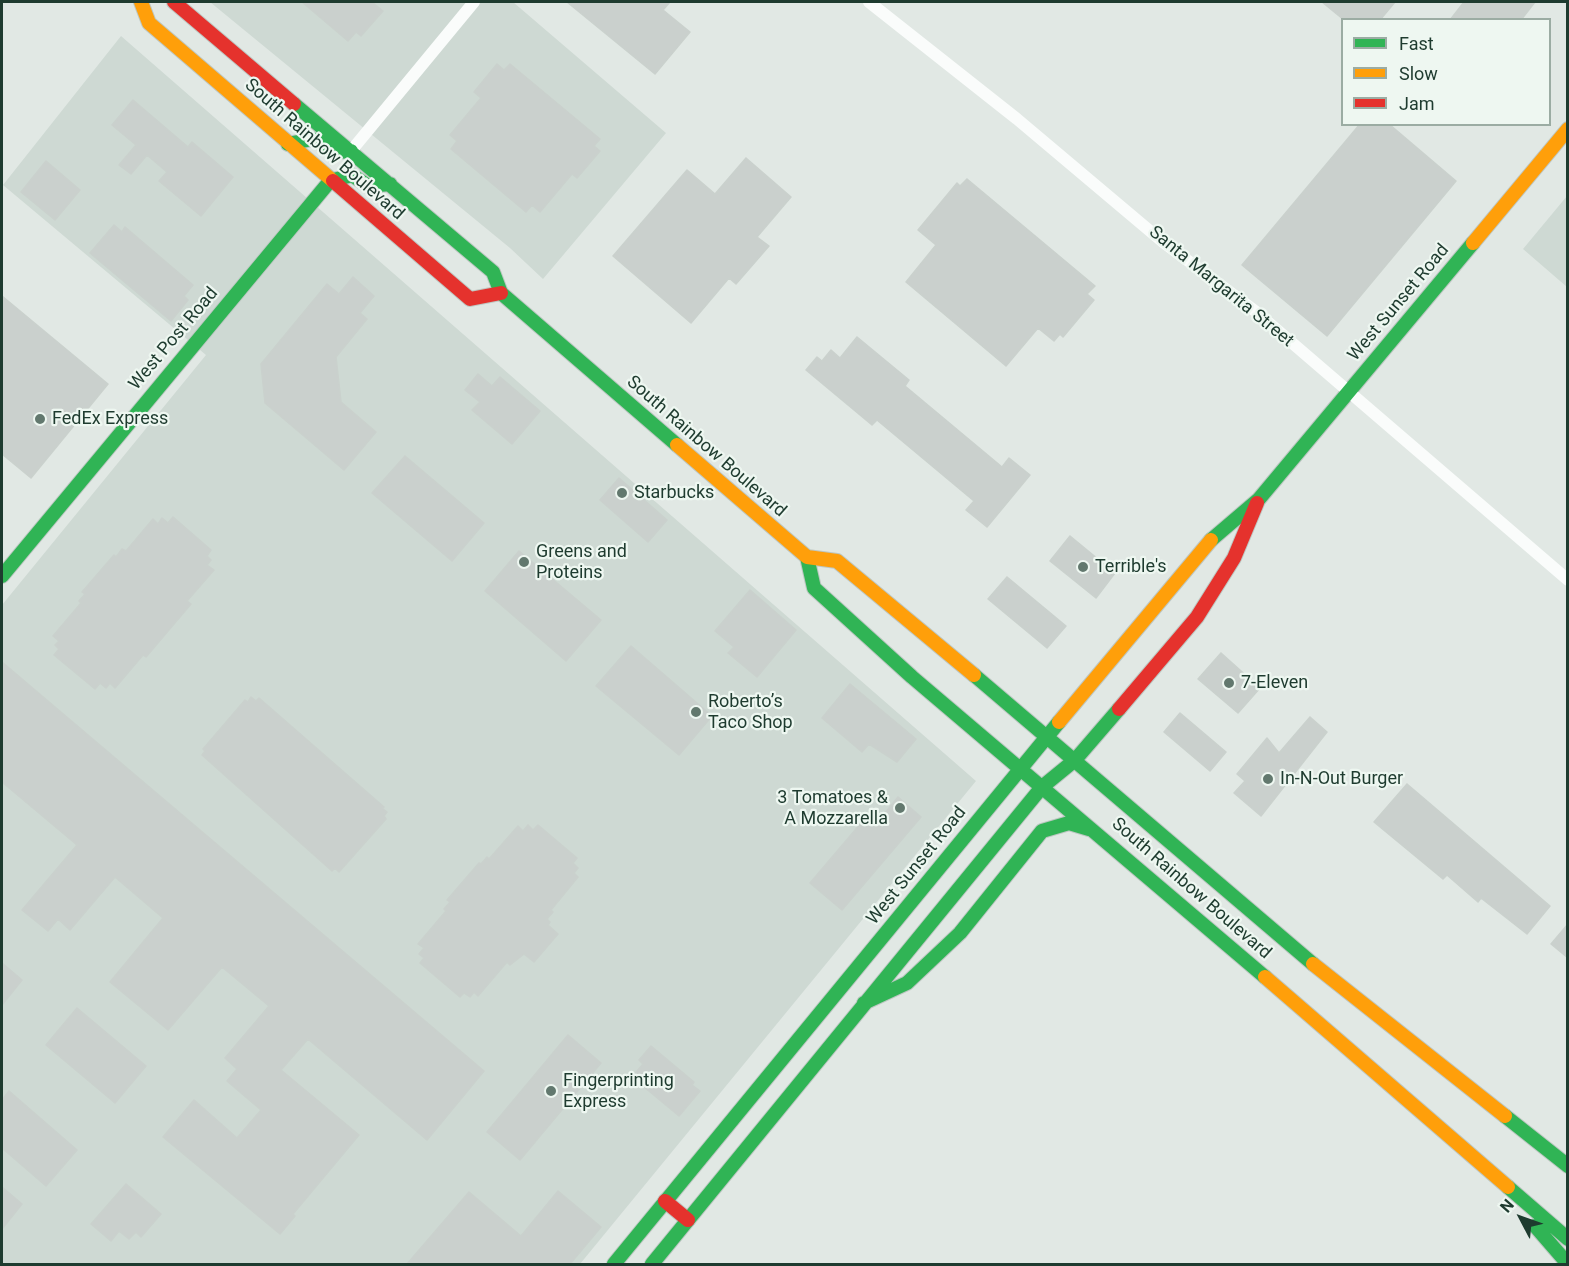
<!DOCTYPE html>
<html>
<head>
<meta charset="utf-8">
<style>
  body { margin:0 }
  #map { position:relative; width:1569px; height:1266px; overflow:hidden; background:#e1e8e4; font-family:Roboto,sans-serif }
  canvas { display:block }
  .frame { position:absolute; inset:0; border:3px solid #1e3b2f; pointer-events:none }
  .legend { position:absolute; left:1341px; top:18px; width:210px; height:108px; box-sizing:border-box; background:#eef7f1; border:2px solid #9baca3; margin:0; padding:8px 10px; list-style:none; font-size:18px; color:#1e3b2f }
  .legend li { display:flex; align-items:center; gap:12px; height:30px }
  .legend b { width:30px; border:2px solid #9baca3 }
  .north { position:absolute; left:1491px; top:1188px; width:60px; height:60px; -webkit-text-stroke:4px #eef7f1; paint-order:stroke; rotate:311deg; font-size:16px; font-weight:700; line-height:24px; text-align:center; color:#1e3b2f }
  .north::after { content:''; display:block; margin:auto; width:21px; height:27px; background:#1e3b2f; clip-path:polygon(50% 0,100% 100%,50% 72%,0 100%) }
</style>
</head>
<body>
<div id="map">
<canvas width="1569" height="1266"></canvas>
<div class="frame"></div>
<ul class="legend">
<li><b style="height:8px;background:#30b455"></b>Fast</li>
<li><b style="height:8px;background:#ff9f0a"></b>Slow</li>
<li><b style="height:8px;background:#e5322d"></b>Jam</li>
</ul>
<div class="north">N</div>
</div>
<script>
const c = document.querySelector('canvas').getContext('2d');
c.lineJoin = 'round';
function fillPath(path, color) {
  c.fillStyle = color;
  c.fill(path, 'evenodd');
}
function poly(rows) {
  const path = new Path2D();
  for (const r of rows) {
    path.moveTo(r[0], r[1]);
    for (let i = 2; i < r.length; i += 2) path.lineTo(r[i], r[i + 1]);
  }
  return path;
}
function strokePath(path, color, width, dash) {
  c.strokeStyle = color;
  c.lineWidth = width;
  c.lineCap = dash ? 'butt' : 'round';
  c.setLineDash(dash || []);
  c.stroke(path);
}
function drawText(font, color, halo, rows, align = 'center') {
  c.font = font + ' Roboto,sans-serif';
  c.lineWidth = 4.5;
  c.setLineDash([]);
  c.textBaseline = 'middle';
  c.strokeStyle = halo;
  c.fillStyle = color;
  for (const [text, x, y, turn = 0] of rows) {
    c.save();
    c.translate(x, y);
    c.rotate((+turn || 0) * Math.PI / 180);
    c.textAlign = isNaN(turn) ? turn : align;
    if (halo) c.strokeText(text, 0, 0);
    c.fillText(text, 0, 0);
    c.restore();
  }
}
fillPath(poly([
  [210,2,513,2,666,133,543,279,510,248],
  [121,36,976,781,580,1264,2,1264,2,605,206,355,3,185],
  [1567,196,1567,287,1523,249]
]), '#ced9d3');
const building = poly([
  [302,2,372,2,383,11,361,36,356,32,348,41,302,2],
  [567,2,670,2,663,10,690,32,655,74,567,2],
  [1322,2,1395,2,1380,20,1344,20,1322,2],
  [1464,2,1535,2,1521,20,1450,20,1464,2],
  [497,64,504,70,510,64,600,139,594,146,600,151,577,178,572,174,540,212,532,205,526,212,451,149,457,141,450,135,481,98,474,92,497,64],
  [133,100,188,147,192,142,233,177,201,216,159,181,167,172,147,155,131,174,119,165,136,145,112,125,133,100],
  [1360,124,1389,124,1456,181,1327,336,1242,265,1360,124],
  [746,158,791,197,757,237,769,246,736,284,729,278,691,323,613,256,687,170,715,194,746,158],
  [46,161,80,190,55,220,21,192,46,161],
  [967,179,1095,286,1087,294,1094,300,1063,337,1060,334,1054,341,1038,328,1006,366,906,282,936,245,918,230,957,183,960,186,967,179],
  [114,225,122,232,125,227,193,285,184,296,188,300,171,321,90,253,114,225],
  [353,277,374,296,360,313,367,319,336,357,341,402,376,432,344,470,265,403,261,364,327,284,339,294,353,277],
  [2,296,108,384,31,478,2,454,2,296],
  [857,337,909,380,905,386,1002,467,1009,458,1030,475,987,527,966,510,974,501,877,420,872,425,806,370,817,357,822,361,831,350,840,358,857,337],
  [478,374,492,386,500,377,540,411,512,444,472,410,480,402,465,390,478,374],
  [405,456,484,523,452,561,372,493,405,456],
  [619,478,667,520,648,542,600,500,619,478],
  [173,517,211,550,207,556,211,560,207,565,214,570,187,601,191,604,146,657,143,655,115,688,110,683,106,688,100,683,95,689,54,655,59,649,55,645,59,641,53,636,81,603,79,601,85,594,82,592,114,555,116,557,122,549,126,551,153,519,158,524,162,518,168,523,173,517],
  [1070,536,1115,573,1096,598,1050,561,1070,536],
  [519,551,601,620,566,661,485,591,519,551],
  [1007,577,1066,626,1047,648,988,599,1007,577],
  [750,590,796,630,757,677,728,653,734,647,715,631,750,590],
  [631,646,712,716,679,755,596,686,631,646],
  [1221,653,1260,688,1238,713,1198,679,1221,653],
  [2,662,484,1071,427,1140,308,1039,281,1070,359,1135,293,1214,295,1216,280,1234,163,1137,194,1100,237,1138,261,1110,227,1081,237,1069,225,1058,269,1006,222,967,168,1030,110,982,163,918,115,877,70,930,58,919,48,931,22,910,77,845,2,782,2,662],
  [850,684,916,739,897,762,869,744,862,752,822,718,850,684],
  [251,697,256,701,259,698,384,807,382,808,387,812,384,816,386,819,339,872,335,868,332,871,202,755,205,751,203,749,245,700,248,702,251,697],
  [1180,713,1226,752,1210,771,1164,732,1180,713],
  [1310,717,1327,732,1261,816,1234,793,1245,781,1237,774,1267,738,1279,753,1310,717],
  [1407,784,1550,906,1527,934,1481,898,1478,902,1447,875,1443,879,1374,822,1407,784],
  [898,797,921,817,842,910,810,883,867,816,876,824,898,797],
  [528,825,533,830,538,825,577,858,573,863,578,868,574,873,578,877,551,910,553,912,547,919,550,922,548,925,558,934,534,962,524,954,510,965,507,962,478,996,474,992,470,997,464,993,460,997,420,963,424,958,419,954,424,948,418,944,446,911,444,909,450,902,447,900,479,863,481,864,487,857,489,859,518,826,523,831,528,825],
  [1568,924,1568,958,1551,944,1568,924],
  [2,963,22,980,2,1005,2,963],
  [77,1008,146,1066,115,1103,46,1045,77,1008],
  [568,1035,601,1063,520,1160,487,1132,568,1035],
  [651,1046,694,1082,692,1085,700,1091,679,1116,632,1077,643,1064,639,1060,651,1046],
  [9,1091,77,1150,46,1186,2,1148,2,1100,9,1091],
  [126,1184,161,1214,141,1237,136,1232,129,1239,119,1231,111,1241,91,1224,126,1184],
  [2,1187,22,1204,2,1229,2,1187],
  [558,1191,601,1227,570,1264,407,1264,469,1192,521,1236,558,1191]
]);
fillPath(building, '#cad0cd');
strokePath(building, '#cad1cd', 1.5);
const fast = poly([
  [294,104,493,272,501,293,677,445],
  [288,144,312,139,337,152,351,151],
  [330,181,352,175,368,186,390,184],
  [1211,540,1259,499,1473,243],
  [807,557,814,588,912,677,1265,977],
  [2,576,330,181],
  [974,675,1313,964],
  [864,1003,907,983,960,933,1042,831,1069,823,1089,829],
  [1505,1116,1568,1166],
  [1508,1187,1568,1239],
  [1535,1226,1568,1264],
  [614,1264,1059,722],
  [652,1264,1042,787,1075,760,1119,709]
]);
const slow = poly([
  [141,2,149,23,333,181],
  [1473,243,1568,129],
  [677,445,807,557,837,561,974,675],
  [1059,722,1211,540],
  [1313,964,1505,1116],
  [1265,977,1508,1187]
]);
const jam = poly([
  [174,2,294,104],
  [333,181,470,299,501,293],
  [1119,709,1197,617,1234,558,1257,503],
  [665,1201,688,1220]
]);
strokePath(fast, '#bdc7c2', 16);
strokePath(slow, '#bdc7c2', 16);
strokePath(jam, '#bdc7c2', 16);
strokePath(poly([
  [869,2,1017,119,1163,242,1255,311,1568,580],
  [351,151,474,2]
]), '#fafcfb', 12);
strokePath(fast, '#30b455', 14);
strokePath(slow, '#ff9f0a', 14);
strokePath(jam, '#e5322d', 14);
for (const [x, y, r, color] of [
  [40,419,6,"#62786e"],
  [622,493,6,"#62786e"],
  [524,562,6,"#62786e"],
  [1083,567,6,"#62786e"],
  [1229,683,6,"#62786e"],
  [696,712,6,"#62786e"],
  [1268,779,6,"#62786e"],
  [900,808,6,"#62786e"],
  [551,1091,6,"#62786e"]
]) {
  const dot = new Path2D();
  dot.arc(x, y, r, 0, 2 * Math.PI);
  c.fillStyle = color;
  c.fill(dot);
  strokePath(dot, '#eef7f1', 2);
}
drawText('18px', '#1e3b2f', '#eef7f1', [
  ["South Rainbow Boulevard",324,150,41],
  ["Santa Margarita Street",1221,287,39],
  ["West Sunset Road",1399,303,-50],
  ["West Post Road",174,339,-50],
  ["South Rainbow Boulevard",706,447,41],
  ["West Sunset Road",917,866,-51],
  ["South Rainbow Boulevard",1191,889,41]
]);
drawText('18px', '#1e3b2f', '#eef7f1', [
  ["FedEx Express",52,419],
  ["Starbucks",634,493],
  ["Greens and",536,552],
  ["Proteins",536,573],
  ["Terrible's",1095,567],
  ["7-Eleven",1241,683],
  ["Roberto’s",708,702],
  ["Taco Shop",708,723],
  ["In-N-Out Burger",1280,779],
  ["3 Tomatoes &",888,798,"right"],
  ["A Mozzarella",888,819,"right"],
  ["Fingerprinting",563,1081],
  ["Express",563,1102]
], 'left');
</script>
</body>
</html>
